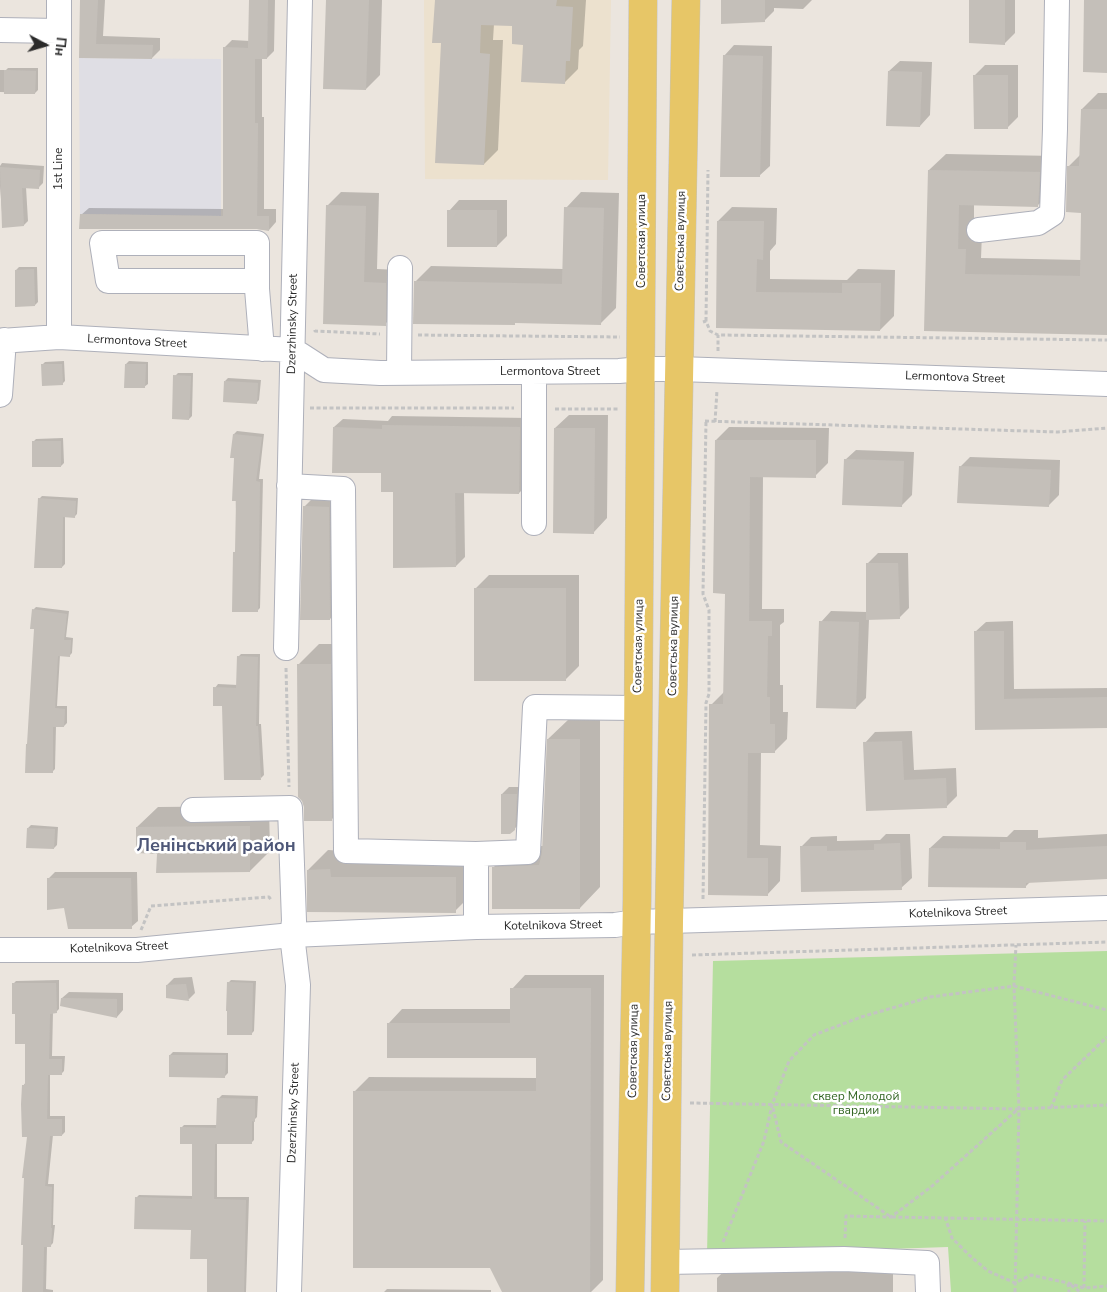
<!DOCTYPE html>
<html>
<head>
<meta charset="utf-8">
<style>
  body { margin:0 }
  #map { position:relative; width:1107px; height:1292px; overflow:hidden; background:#ebe5de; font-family:"Nunito Sans",sans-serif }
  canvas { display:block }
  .north { position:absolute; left:20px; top:20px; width:50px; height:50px; -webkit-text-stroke:4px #fff; paint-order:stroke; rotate:96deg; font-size:14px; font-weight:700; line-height:20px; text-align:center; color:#2a2a2a }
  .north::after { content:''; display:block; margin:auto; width:18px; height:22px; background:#2a2a2a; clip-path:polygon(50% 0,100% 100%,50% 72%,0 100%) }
</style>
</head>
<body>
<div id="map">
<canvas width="1107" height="1292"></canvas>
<div class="north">Пн</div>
</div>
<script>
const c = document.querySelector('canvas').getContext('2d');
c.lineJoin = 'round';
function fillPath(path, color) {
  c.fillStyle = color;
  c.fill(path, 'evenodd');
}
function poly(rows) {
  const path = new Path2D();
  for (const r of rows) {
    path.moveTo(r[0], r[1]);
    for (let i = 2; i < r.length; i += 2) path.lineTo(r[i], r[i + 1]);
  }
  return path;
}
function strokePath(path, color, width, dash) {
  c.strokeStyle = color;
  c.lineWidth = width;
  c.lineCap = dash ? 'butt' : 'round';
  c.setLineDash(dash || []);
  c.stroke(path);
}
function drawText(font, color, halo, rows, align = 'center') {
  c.font = font + ' "Nunito Sans",sans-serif';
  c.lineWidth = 5;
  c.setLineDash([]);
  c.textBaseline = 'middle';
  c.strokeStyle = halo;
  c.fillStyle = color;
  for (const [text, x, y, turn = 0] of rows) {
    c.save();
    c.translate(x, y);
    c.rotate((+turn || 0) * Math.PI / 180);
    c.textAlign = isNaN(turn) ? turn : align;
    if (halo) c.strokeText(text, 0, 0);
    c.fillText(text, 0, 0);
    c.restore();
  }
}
fillPath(poly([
  [79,58,221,59,221,216,80,214]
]), '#dfdee4');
fillPath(poly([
  [424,0,611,0,608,180,425,179]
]), '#ece1ce');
fillPath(poly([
  [1107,951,1107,1292,951,1292,948,1247,707,1255,713,961]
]), '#b5de9e');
fillPath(poly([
  [82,0,105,0,103,36,160,38,160,50,152,58,80,57],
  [250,0,275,0,274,51,267,58,262,58,262,117,264,117,264,209,276,209,276,222,269,230,81,215,89,208,224,209,224,48,232,40,250,41],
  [327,0,382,0,380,75,366,89],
  [436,0,586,0,583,46,579,50,578,69,564,83,524,43,514,25,494,24,493,40,503,40,498,150,484,164,443,42],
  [722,0,812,0,803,9,774,8,774,11,764,21],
  [971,0,1015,0,1015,33,1005,43],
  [734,45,772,46,770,166,759,176,724,56],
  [900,61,932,62,930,115,920,126,889,71],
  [985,65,1018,65,1018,117,1008,127,975,75],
  [8,68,38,68,38,90,35,93,0,92,0,70,6,70],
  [1098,93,1107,93,1107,334,925,330,929,170,946,154,1056,156,1054,189,1037,206,974,204,974,233,982,233,981,258,1082,260,1083,212,1069,166,1081,154,1082,109],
  [2,163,44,166,43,183,38,188,26,187,28,221,24,225,3,226,0,186,0,166],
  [341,192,379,193,377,269,399,270,399,310,385,324,324,323,327,206],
  [581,192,619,193,616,308,600,324,516,322,514,324,415,282,431,266,564,269,566,208],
  [459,200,507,200,507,236,497,246,449,211],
  [732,207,777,208,776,244,770,251,770,279,847,280,858,269,895,270,894,316,880,330,717,327,718,221],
  [19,267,37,267,38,302,35,305,16,270],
  [64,361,65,381,62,384,42,365,45,362],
  [129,361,148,362,148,384,144,387,126,364],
  [178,373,193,373,192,416,189,419,175,376],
  [228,378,261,380,259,400,256,403,225,381],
  [569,415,608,415,607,518,594,532,555,428],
  [392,416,529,418,528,484,519,493,464,492,465,557,456,566,394,491,382,471,334,427,343,419,388,421],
  [729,427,829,428,828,463,815,476,763,476,762,609,784,609,784,622,780,625,780,685,783,685,783,712,788,712,787,739,774,752,761,752,760,845,781,846,780,881,767,895,709,894,711,705,724,692,726,592,716,440],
  [237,431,264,434,259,479,263,479,260,608,257,611,234,553,237,550,234,434],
  [63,438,64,463,61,466,33,442,36,439],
  [856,450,914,452,912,495,902,505,845,460],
  [970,457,1060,460,1059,495,1049,505,960,467],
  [324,487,349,487,350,598,330,619,304,507],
  [42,496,78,498,77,514,74,517,65,516,65,564,62,567,39,499],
  [878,553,908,553,909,608,899,618,869,619,866,698,856,708,821,622,831,611,867,612,868,563],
  [489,575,579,575,579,666,565,680,475,589],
  [36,607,69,611,66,637,73,638,72,653,69,656,60,655,57,706,67,706,67,723,64,726,56,726,55,769,52,772,29,743,35,628,33,610],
  [1013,621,1014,689,1107,688,1107,726,977,728,975,632,986,622],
  [319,644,350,644,352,800,331,820,298,665],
  [241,654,260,654,259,724,261,724,264,775,261,778,215,688,218,684,238,685,238,657],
  [569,719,600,719,600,887,580,908,493,868,513,847,543,846,548,739],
  [912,731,914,770,956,768,957,796,947,806,868,810,865,743,875,732],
  [509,787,523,787,522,822,514,829,502,794],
  [269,806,270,851,250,871,158,853,137,827,158,807],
  [31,825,58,827,57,845,54,848,28,828],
  [1014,830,1038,830,1038,838,1107,834,1107,877,1031,881,1025,887,930,848,943,836,1007,837],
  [886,834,910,834,912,878,901,888,801,847,811,837,837,836,837,841,880,840],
  [328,850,476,858,475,891,455,911,309,911,308,870],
  [55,872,137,872,138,921,131,927,48,879],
  [525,975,604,975,603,1280,591,1292,504,1292,490,1267,355,1091,369,1077,537,1078,537,1057,389,1023,402,1009,511,1009,512,989],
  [192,977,195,993,189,999,167,997,167,985,174,978],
  [59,980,59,1009,56,1012,53,1012,52,1056,65,1056,64,1071,61,1074,50,1074,50,1116,65,1116,65,1132,62,1135,53,1135,48,1184,54,1184,53,1225,55,1225,53,1243,50,1246,47,1246,46,1289,53,1290,53,1292,23,1292,28,1135,23,1086,26,1082,27,1043,16,1013,13,984,16,981],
  [231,980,256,981,254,1031,251,1034,228,983],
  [69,992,123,993,123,1010,117,1017,62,998],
  [173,1052,228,1053,228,1073,225,1076,170,1055],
  [222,1095,258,1096,257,1117,254,1120,254,1140,251,1143,217,1143,217,1197,249,1197,246,1292,208,1292,209,1258,192,1229,136,1198,139,1195,193,1196,193,1143,181,1128,184,1125,218,1125,219,1098],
  [744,1252,893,1271,893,1292,717,1292,717,1278],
  [387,1289,491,1290,491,1292,384,1292]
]), '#0003');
fillPath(poly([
  [80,0,98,0,96,44,153,45,152,59,79,58],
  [249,0,268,0,267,59,255,59,255,123,258,123,257,216,269,216,269,231,257,229,79,229,80,214,223,216,223,47,248,48],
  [326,0,369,0,366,90,323,89],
  [435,0,557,0,556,6,573,7,570,61,566,61,565,84,521,82,523,45,512,44,512,26,481,25,480,53,490,54,484,165,435,163,441,43,432,43],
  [721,0,765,0,765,22,721,24],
  [969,0,1005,0,1005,45,969,43],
  [1084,0,1107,0,1107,73,1083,72],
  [723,55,763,56,760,177,720,177],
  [4,70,36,71,35,94,4,94],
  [888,71,922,72,920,127,886,126],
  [973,75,1008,75,1008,129,974,129],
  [1081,109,1107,109,1107,335,924,331,928,170,1040,172,1038,207,959,205,958,249,966,249,965,274,1080,276,1081,213,1066,212,1067,166,1079,166],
  [0,167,40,170,39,189,22,188,24,226,2,228],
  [326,205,366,206,364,282,386,283,386,326,323,324],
  [564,207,604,208,601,325,515,323,515,325,413,324,414,281,562,284],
  [447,210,497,210,497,247,447,247],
  [717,221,764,221,763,260,757,259,756,292,842,293,842,283,881,283,880,331,716,328],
  [34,269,35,306,15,307,15,270],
  [41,364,62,364,63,385,42,386],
  [125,364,146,364,145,388,124,388],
  [173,375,191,376,189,420,172,419],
  [224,381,258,383,257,404,223,402],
  [382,425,520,427,519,494,455,493,456,567,393,568,393,492,381,492,381,473,332,473,333,427,382,429],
  [554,428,595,428,594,534,553,533],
  [233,434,262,437,256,481,260,482,258,612,232,612,233,552,235,552,236,501,232,501,234,458,230,458],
  [715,440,816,440,816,478,750,477,749,621,772,621,772,636,768,636,767,697,770,697,770,724,775,724,775,753,748,753,747,858,768,858,768,896,708,895,709,704,723,704,725,594,713,593],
  [32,441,61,441,61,467,32,467],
  [844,459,904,461,902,507,842,505],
  [959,466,1051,470,1049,507,957,503],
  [38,498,76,501,75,518,63,517,62,568,34,568],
  [303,506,329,507,330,620,300,620],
  [866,563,898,563,900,619,866,620],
  [474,588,566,588,566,681,474,681],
  [32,609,67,614,64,640,71,640,70,657,58,656,55,708,65,709,64,727,53,727,53,773,25,773,26,744,27,744,34,629,30,629],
  [819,621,859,622,856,709,816,708],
  [974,631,1004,631,1004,699,1107,697,1107,728,975,730],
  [237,656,258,657,256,726,258,726,261,780,224,780,222,706,213,706,213,687,236,688],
  [297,664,331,664,332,821,304,821,304,807,302,801,298,797],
  [547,739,580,739,580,909,492,909,492,867,539,865,542,853],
  [902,741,904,780,946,778,947,808,866,811,863,742],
  [501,794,517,794,515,830,510,834,501,834],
  [250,826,250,872,156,873,157,854,136,853,136,827],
  [27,828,55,829,54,849,26,848],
  [1000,842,1026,842,1026,850,1107,846,1107,879,1026,883,1026,888,928,887,929,848,1000,849],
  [900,843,902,890,801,892,800,846,827,846,827,851,874,850,874,844],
  [330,869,331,877,456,877,456,913,307,912,307,870],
  [47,878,131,878,132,929,68,929,64,908,47,910],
  [227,982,253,983,252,1035,227,1035,227,1011,226,1011],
  [12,983,56,983,57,1013,50,1014,49,1059,62,1059,62,1075,48,1075,47,1119,62,1119,62,1136,50,1136,45,1186,52,1187,51,1228,52,1228,51,1247,44,1247,43,1292,22,1292,23,1245,21,1245,24,1178,22,1178,27,1137,22,1137,21,1104,22,1085,25,1085,25,1044,15,1044,15,1014,12,1014],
  [186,984,189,1001,166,998,166,985],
  [510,988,591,988,590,1292,502,1292,490,1268,353,1268,353,1091,536,1091,536,1058,387,1058,387,1023,510,1023],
  [61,998,117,999,117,1018,60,1006],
  [169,1055,226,1055,225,1078,169,1077],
  [217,1098,255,1099,255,1122,252,1121,252,1144,215,1144,214,1199,246,1200,244,1292,207,1292,207,1259,190,1259,191,1230,134,1229,135,1197,192,1199,192,1144,180,1144,180,1127,216,1128]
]), '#c4bfb9');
const minor = poly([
  [59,0,59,337],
  [0,30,58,31],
  [979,230,1038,223,1052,214,1055,129,1057,0],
  [257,281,108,281,102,243,257,243,257,289,262,349],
  [0,341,59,337,293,350,324,370,380,373,619,371,641,369,679,369,1107,384],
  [534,372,534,523],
  [399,373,400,268],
  [0,395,4,340],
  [289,486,343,489,346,851,476,854,528,852,535,707,638,708],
  [286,648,300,0],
  [193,810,290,808,294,921,292,935,298,985,289,1292],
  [476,854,476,927],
  [0,950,137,950,292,935,476,927,615,925,636,922,1107,908],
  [665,1262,844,1259,927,1263,928,1292]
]);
const major = poly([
  [630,1292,637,900,643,0],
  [665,1292,669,921,686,0]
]);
strokePath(minor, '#aeb0ba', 26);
strokePath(major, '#c3c3c3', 29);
strokePath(poly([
  [706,321,708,170],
  [703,322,706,321,710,331,718,335,1107,340],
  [315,330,315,331,380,334],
  [418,335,620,337],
  [718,351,718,335],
  [310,408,514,408],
  [555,409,619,409],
  [705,421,1058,432,1107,428],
  [715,422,717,390],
  [286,668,289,787],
  [703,899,706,703,709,694,709,610,703,594,706,421],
  [141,930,151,906,269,897,272,901],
  [692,955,1107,942],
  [690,1103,1019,1109,1107,1105],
  [773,1108,781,1142,891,1217,1107,1221],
  [1051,1108,1062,1080,1107,1037],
  [945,1217,952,1238,969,1255,988,1271,1015,1283,1031,1275,1068,1283,1084,1288,1107,1286],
  [845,1238,846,1216,891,1217,931,1187,1018,1109],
  [723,1242,764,1141,772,1105,789,1061,814,1035,861,1017,930,997,1014,986,1107,1010],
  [1068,1283,1069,1292],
  [1071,1285,1080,1292],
  [1084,1288,1085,1221],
  [1015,1292,1019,1109,1014,986,1016,945]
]), '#c3c3c3', 3, [4, 2.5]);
strokePath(minor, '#fff', 24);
strokePath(major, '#e7c667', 28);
drawText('12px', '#2a2a2a', '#fff', [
  ["1st Line",59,169,-90],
  ["Советская улица",642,241,-90],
  ["Совєтська вулиця",681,241,-89],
  ["Dzerzhinsky Street",293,324,-89],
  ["Lermontova Street",137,342,3],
  ["Lermontova Street",550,372],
  ["Lermontova Street",955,378,2],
  ["Советская улица",639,646,-89],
  ["Совєтська вулиця",674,646,-89],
  ["Kotelnikova Street",958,913,-2],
  ["Kotelnikova Street",553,926,-1],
  ["Kotelnikova Street",119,948,-2],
  ["Советская улица",634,1051,-89],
  ["Совєтська вулиця",668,1051,-89],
  ["Dzerzhinsky Street",294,1113,-88]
]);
drawText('12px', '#2f631f', '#fff', [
  ["сквер Молодой",856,1097],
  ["гвардии",856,1111]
]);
drawText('bold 18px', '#4e5778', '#fff', [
  ["Ленінський район",216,847]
]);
</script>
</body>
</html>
